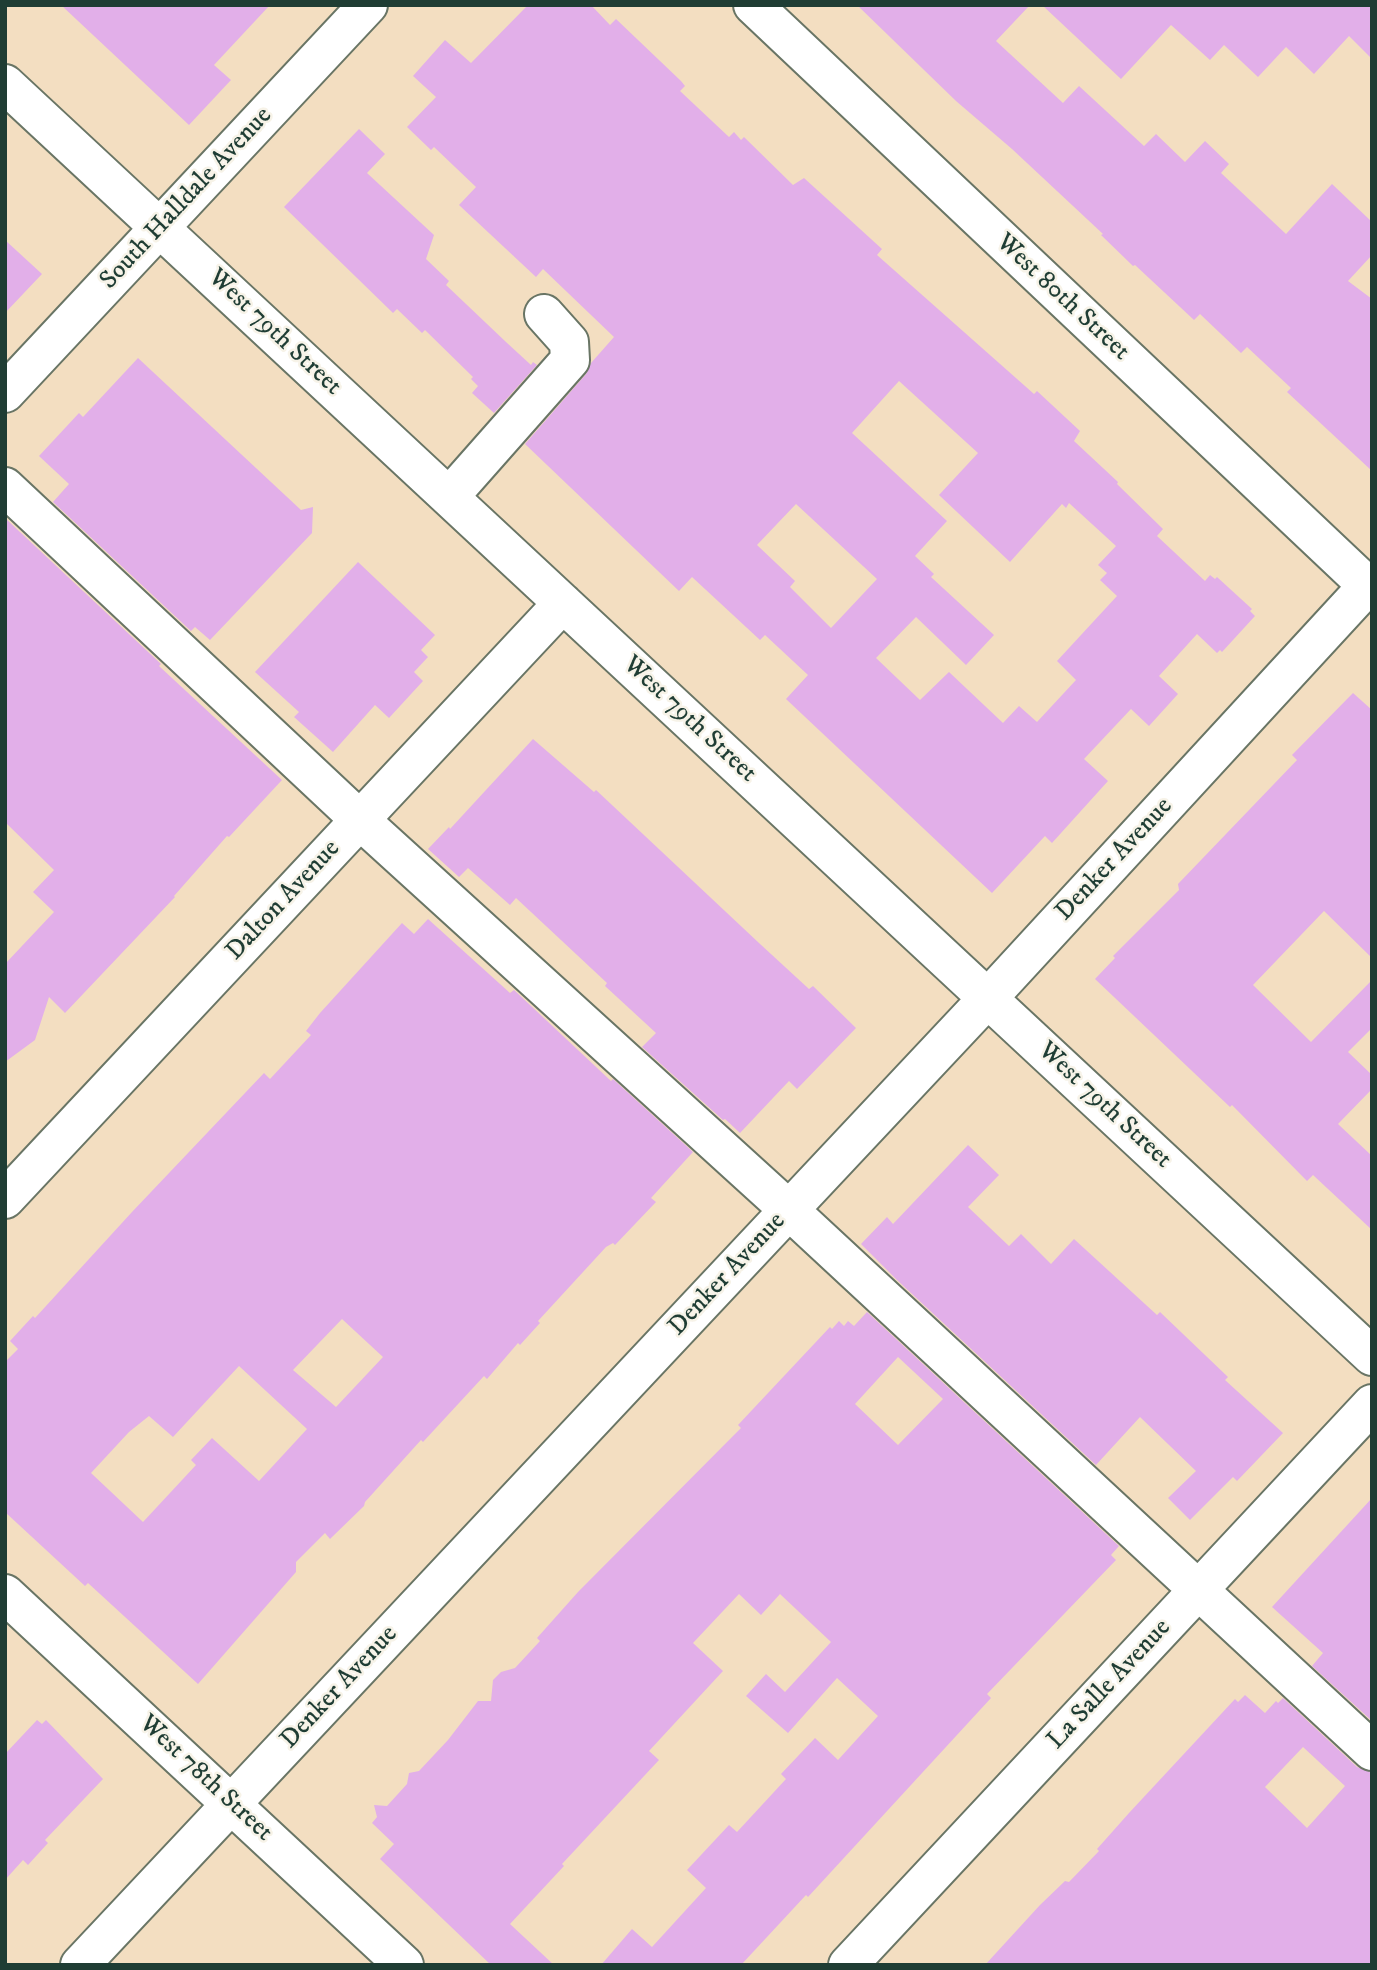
<!DOCTYPE html>
<html>
<head>
<meta charset="utf-8">
<style>
  body { margin:0 }
  #map { position:relative; width:1377px; height:1970px; overflow:hidden; background:#f3dec1; font-family:"IM FELL DW Pica",serif }
  canvas { display:block }
  .frame { position:absolute; inset:0; border:7px solid #1f3d34; pointer-events:none }
</style>
</head>
<body>
<div id="map">
<canvas width="1377" height="1970"></canvas>
<div class="frame"></div>
</div>
<script>
const c = document.querySelector('canvas').getContext('2d');
c.lineJoin = 'round';
function fillPath(path, color) {
  c.fillStyle = color;
  c.fill(path, 'evenodd');
}
function poly(rows) {
  const path = new Path2D();
  for (const r of rows) {
    path.moveTo(r[0], r[1]);
    for (let i = 2; i < r.length; i += 2) path.lineTo(r[i], r[i + 1]);
  }
  return path;
}
function strokePath(path, color, width, dash) {
  c.strokeStyle = color;
  c.lineWidth = width;
  c.lineCap = dash ? 'butt' : 'round';
  c.setLineDash(dash || []);
  c.stroke(path);
}
function drawText(font, color, halo, rows, align = 'center') {
  c.font = font + ' "IM FELL DW Pica",serif';
  c.lineWidth = 5;
  c.setLineDash([]);
  c.textBaseline = 'middle';
  c.strokeStyle = halo;
  c.fillStyle = color;
  for (const [text, x, y, turn = 0] of rows) {
    c.save();
    c.translate(x, y);
    c.rotate((+turn || 0) * Math.PI / 180);
    c.textAlign = isNaN(turn) ? turn : align;
    if (halo) c.strokeText(text, 0, 0);
    c.fillText(text, 0, 0);
    c.restore();
  }
}
fillPath(poly([
  [61,5,270,5,214,65,231,80,189,125],
  [528,5,591,5,610,25,616,19,681,81,685,86,680,91,729,137,734,132,741,140,744,137,793,185,804,178,882,249,877,255,1034,394,1037,391,1080,431,1074,441,1118,482,1117,484,1163,529,1157,536,1205,581,1210,575,1215,579,1217,577,1252,609,1250,611,1255,616,1222,652,1220,650,1217,653,1197,634,1159,676,1178,694,1149,726,1131,709,1084,759,1108,781,1052,843,1045,836,992,893,786,699,808,675,765,635,760,640,692,577,679,591,525,444,586,374,591,363,614,337,543,269,536,277,459,205,476,187,434,147,431,150,407,127,436,97,413,76,445,40,471,63],
  [899,381,978,453,939,495,1010,562,1062,504,1066,508,1069,503,1116,546,1098,565,1107,573,1100,580,1117,596,1057,661,1076,680,1037,722,1019,706,1003,723,949,672,920,700,876,658,916,617,966,665,994,635,931,577,934,574,915,556,947,521,852,433],
  [796,504,877,579,831,628,790,587,795,581,757,545],
  [857,5,1030,5,996,41,1063,103,1079,86,1144,146,1156,134,1185,162,1205,141,1229,164,1221,173,1286,234,1332,184,1372,222,1372,255,1348,281,1372,299,1372,471,1287,392,1291,388,1247,347,1241,353,1200,314,1194,320,1135,265,1133,266,1101,235,1103,234,1012,149,956,101],
  [1042,5,1372,5,1372,59,1349,36,1314,74,1286,47,1258,77,1224,45,1210,60,1171,25,1121,79],
  [359,129,385,154,367,173,434,235,426,259,449,281,446,285,506,342,531,365,533,362,537,365,494,413,472,393,478,386,471,379,473,377,425,330,422,333,397,309,393,313,284,207],
  [5,240,42,274,5,313],
  [138,358,301,510,313,507,312,533,210,640,195,627,191,631,53,502,69,484,39,456,79,413,83,417],
  [5,518,161,664,159,666,282,780,229,837,227,836,174,896,175,897,65,1013,49,997,35,1040,5,1062,5,964,54,912,33,892,54,870,5,822],
  [358,562,435,635,421,650,428,657,414,672,423,681,389,718,375,705,333,752,294,717,299,712,255,672],
  [1353,693,1372,710,1372,958,1324,911,1253,985,1311,1042,1372,980,1372,1028,1348,1052,1372,1075,1372,1089,1338,1124,1372,1156,1372,1230,1313,1175,1307,1181,1232,1105,1230,1107,1095,979,1115,958,1113,956,1179,890,1178,884,1297,760,1292,755],
  [533,739,594,792,596,790,759,943,809,989,813,986,856,1028,797,1089,789,1081,740,1133,725,1119,723,1120,642,1047,656,1033,605,986,607,983,516,898,510,905,468,868,459,877,428,849,449,827,450,829],
  [428,919,510,993,514,990,611,1081,613,1079,693,1152,651,1198,656,1202,615,1245,613,1243,606,1247,538,1321,540,1323,520,1345,518,1343,487,1379,484,1376,423,1442,421,1440,365,1502,364,1506,330,1539,325,1533,296,1562,296,1572,198,1684,88,1583,85,1586,5,1512,5,1362,18,1349,10,1341,33,1316,35,1318,132,1212,264,1073,270,1079,311,1035,306,1031,320,1013,402,923,414,934],
  [342,1319,383,1357,336,1407,293,1370],
  [239,1366,307,1429,259,1481,212,1438,191,1460,196,1465,143,1522,91,1473,129,1432,149,1416,173,1437],
  [968,1145,999,1175,968,1207,1009,1246,1021,1234,1051,1264,1074,1239,1157,1315,1160,1312,1228,1377,1225,1380,1283,1433,1237,1481,1233,1477,1190,1520,1168,1498,1196,1471,1140,1417,1096,1465,897,1280,861,1244,887,1217,893,1224],
  [867,1312,1119,1546,1111,1555,1116,1560,987,1694,991,1698,808,1897,806,1895,741,1965,601,1965,632,1929,652,1947,706,1888,687,1870,729,1825,737,1832,786,1779,781,1774,815,1738,838,1760,878,1716,837,1678,788,1733,746,1696,766,1674,785,1692,831,1642,780,1594,761,1615,739,1594,693,1643,723,1671,649,1751,659,1760,562,1864,564,1866,510,1924,554,1965,491,1965,380,1859,394,1844,372,1823,377,1817,374,1805,387,1806,407,1784,409,1773,419,1771,448,1740,478,1701,491,1701,493,1680,501,1672,515,1668,540,1641,537,1638,578,1592,741,1428,738,1425,830,1327,832,1329,839,1321,844,1326,848,1321,854,1326],
  [898,1357,943,1399,898,1445,855,1404],
  [1372,1498,1372,1721,1312,1666,1323,1653,1272,1607],
  [1245,1695,1265,1713,1276,1701,1278,1703,1283,1698,1357,1767,1372,1772,1372,1965,985,1965,1040,1905,1065,1881,1069,1882,1099,1851,1097,1849,1129,1813,1235,1699,1238,1702],
  [1303,1747,1345,1786,1307,1828,1265,1787],
  [37,1720,42,1724,46,1720,103,1779,45,1840,48,1843,28,1865,23,1860,5,1880,5,1754]
]), '#e2afe9');
const minor = poly([
  [753,5,1372,590],
  [5,84,1372,1356],
  [5,393,368,5],
  [5,487,360,820,789,1210,1372,1751],
  [449,497,570,360,569,342,544,314],
  [5,1199,563,603],
  [5,1594,404,1965],
  [80,1965,988,998,1372,581],
  [848,1965,1372,1404]
]);
strokePath(minor, '#697565', 42);
strokePath(minor, '#fff', 38);
drawText('26px', '#1f3d34', '#f7f3e8', [
  ["South Halldale Avenue",187,199,-47],
  ["West 80th Street",1062,298,43],
  ["West 79th Street",274,333,43],
  ["West 79th Street",689,720,43],
  ["Denker Avenue",1115,860,-47],
  ["Dalton Avenue",284,901,-47],
  ["West 79th Street",1104,1106,43],
  ["Denker Avenue",728,1275,-47],
  ["La Salle Avenue",1110,1685,-47],
  ["Denker Avenue",340,1688,-47],
  ["West 78th Street",205,1779,43]
]);
</script>
</body>
</html>
